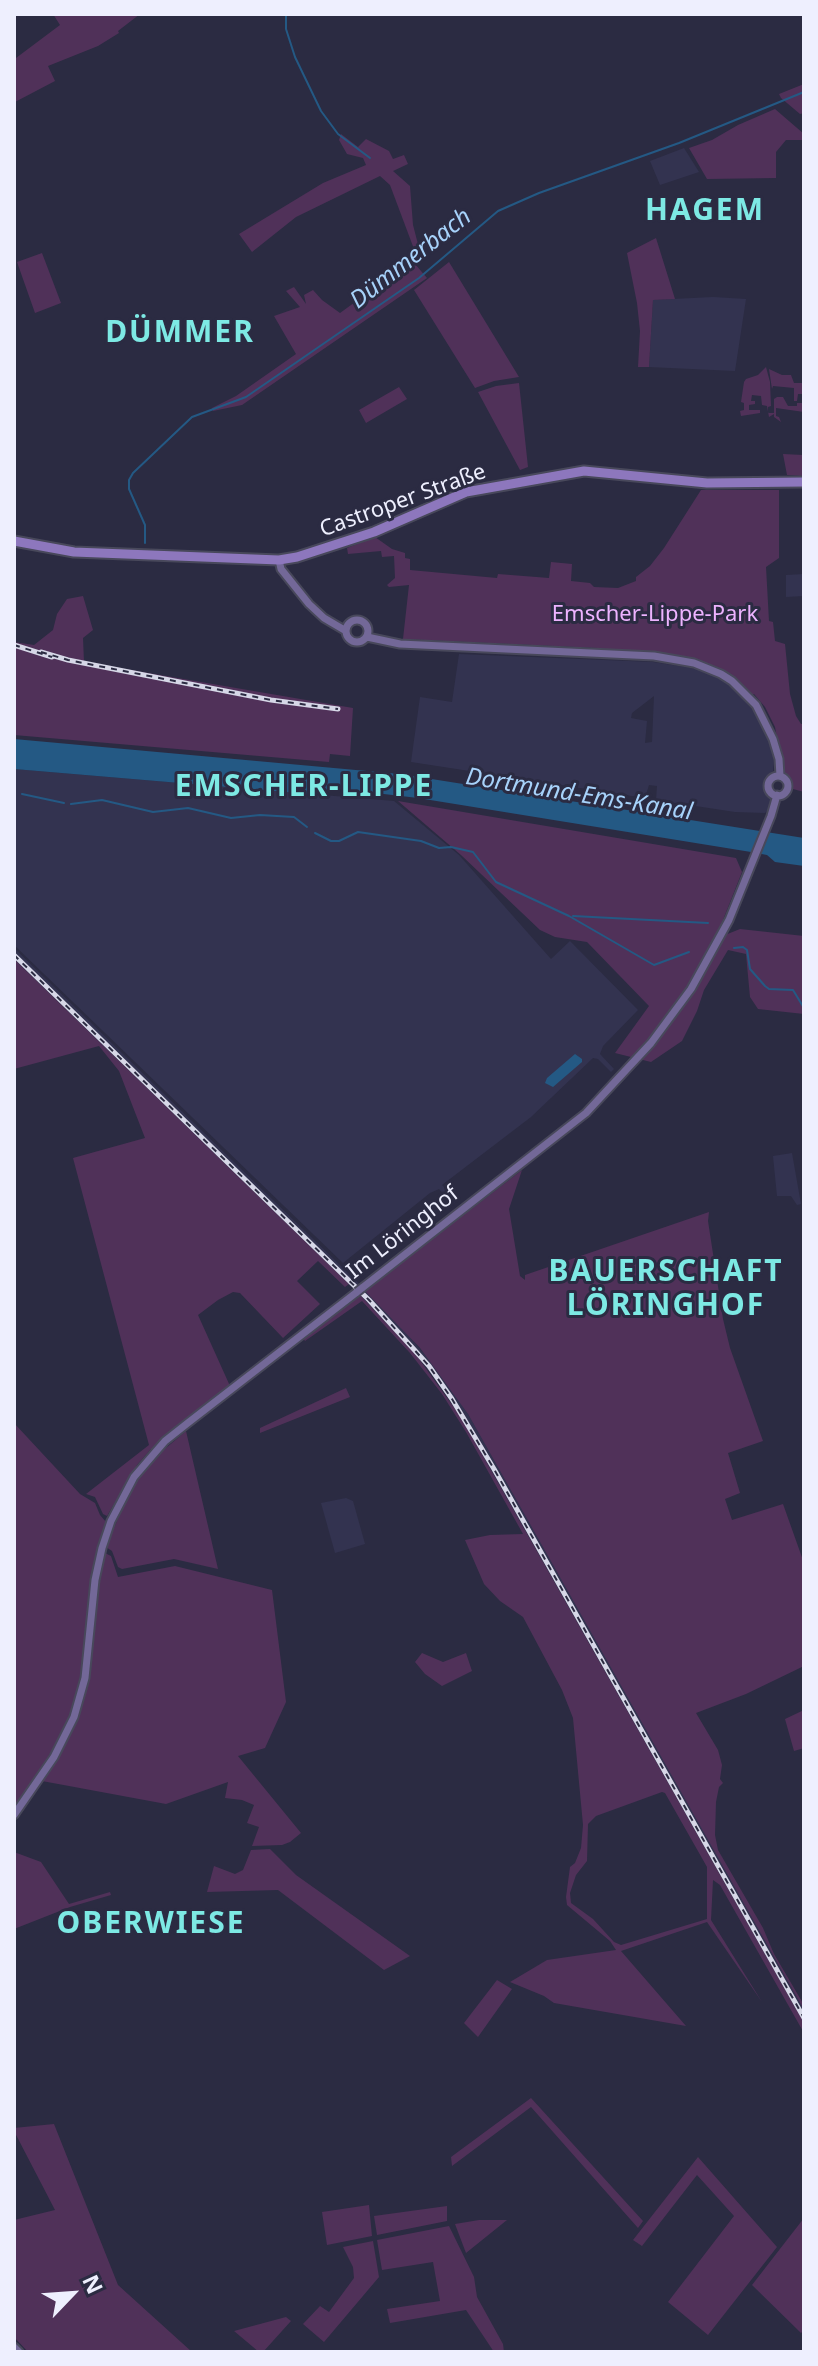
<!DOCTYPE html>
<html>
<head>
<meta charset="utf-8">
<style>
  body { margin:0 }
  #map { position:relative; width:818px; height:2366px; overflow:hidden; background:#2b2b42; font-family:"Noto Sans",sans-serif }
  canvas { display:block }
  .frame { position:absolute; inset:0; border:16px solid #eeeffe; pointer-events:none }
  .north { position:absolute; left:32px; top:2254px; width:80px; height:80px; -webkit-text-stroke:6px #2b2b42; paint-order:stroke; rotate:65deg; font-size:22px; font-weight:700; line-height:32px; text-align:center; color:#eeeffe }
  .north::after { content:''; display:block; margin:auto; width:28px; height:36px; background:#eeeffe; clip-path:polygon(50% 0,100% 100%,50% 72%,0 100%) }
</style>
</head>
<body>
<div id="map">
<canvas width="818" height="2366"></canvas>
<div class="frame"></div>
<div class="north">N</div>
</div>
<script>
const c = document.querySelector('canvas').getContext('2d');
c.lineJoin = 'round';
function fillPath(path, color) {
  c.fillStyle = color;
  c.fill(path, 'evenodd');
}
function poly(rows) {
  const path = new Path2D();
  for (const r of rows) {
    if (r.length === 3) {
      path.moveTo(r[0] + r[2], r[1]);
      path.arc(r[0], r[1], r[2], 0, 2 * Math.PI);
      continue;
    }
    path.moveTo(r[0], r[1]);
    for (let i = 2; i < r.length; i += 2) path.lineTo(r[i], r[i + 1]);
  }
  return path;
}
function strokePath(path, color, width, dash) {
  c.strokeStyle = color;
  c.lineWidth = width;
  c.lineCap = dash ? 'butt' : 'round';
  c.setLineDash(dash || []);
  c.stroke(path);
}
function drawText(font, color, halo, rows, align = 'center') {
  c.font = font + ' "Noto Sans",sans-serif';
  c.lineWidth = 6;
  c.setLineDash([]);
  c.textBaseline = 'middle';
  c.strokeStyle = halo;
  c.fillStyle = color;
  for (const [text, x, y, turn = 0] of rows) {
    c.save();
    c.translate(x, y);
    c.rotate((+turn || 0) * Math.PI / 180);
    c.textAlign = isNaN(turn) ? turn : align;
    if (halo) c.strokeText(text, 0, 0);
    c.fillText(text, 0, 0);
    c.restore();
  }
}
fillPath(poly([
  [684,148,699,172,660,185,650,161],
  [713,297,746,299,735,371,649,367,653,300],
  [804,574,804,596,786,597,786,575],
  [459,654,653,662,704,670,734,688,758,716,766,732,774,759,773,771,765,777,763,784,766,795,771,799,768,810,765,813,735,812,656,800,657,786,649,785,645,798,411,762,420,697,452,702],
  [654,696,652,742,645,743,647,721,631,718,632,713],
  [14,769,394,801,459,855,551,959,570,941,638,1010,603,1046,600,1054,614,1069,611,1072,598,1059,593,1058,531,1117,442,1185,457,1200,453,1204,439,1189,430,1193,343,1263,14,945],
  [14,948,383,1307,435,1366,468,1414,680,1788,804,2010,804,2023,461,1417,439,1384,414,1352,354,1289,14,959],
  [792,1153,801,1204,797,1205,791,1196,777,1196,773,1156],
  [346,1498,353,1501,365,1544,335,1553,321,1503]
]), '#333350');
fillPath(poly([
  [53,14,140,14,118,31,119,33,98,46,48,66,55,81,15,102,14,56,16,58,60,25],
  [804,84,804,113,800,114,781,98,779,94],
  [775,109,804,134,804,140,786,140,776,152,776,178,707,179,689,148,712,140,738,125],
  [341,134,358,147,366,139,389,151,393,159,404,155,408,164,393,171,410,186,413,225,419,248,414,249,390,185,380,176,296,217,252,252,239,234,323,183,366,165,363,158,347,154,339,140],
  [656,238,675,299,653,300,649,367,638,367,640,331,637,303,627,253],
  [42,253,61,303,35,313,17,262],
  [449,262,519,377,494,381,475,388,414,290],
  [415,264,427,278,242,405,213,411,212,408,236,396,296,354,274,316,300,307,286,291,294,287,306,304,304,295,313,290,322,300,340,313,380,284],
  [766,367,770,382,771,406,768,407,768,413,774,413,774,399,777,397,783,397,788,406,797,406,797,403,804,403,804,412,776,408,776,416,779,417,781,422,774,417,774,414,769,417,767,406,762,405,761,396,752,395,751,401,755,401,755,404,749,405,749,410,760,410,760,413,741,416,740,411,744,410,744,403,741,402,744,382,746,379,758,375],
  [769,369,782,375,791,375,794,383,803,383,804,380,804,394,798,394,797,401,794,401,794,388,773,386,772,389],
  [519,383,528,467,520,470,478,392,496,386],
  [399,387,407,399,366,423,359,410],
  [804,453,804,476,787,475,783,454,803,455],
  [701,490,779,490,779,558,766,567,769,621,773,622,775,641,785,644,790,694,796,716,801,724,804,724,804,792,793,789,791,778,783,771,775,727,765,707,754,694,749,697,721,673,654,655,597,648,403,639,409,585,389,587,387,585,395,578,394,556,382,557,381,551,348,554,347,548,375,537,392,549,405,553,405,558,410,559,410,570,497,578,498,574,549,578,551,562,572,564,571,581,590,583,594,587,618,588,636,581,636,577,650,566,664,548],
  [83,596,93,630,83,638,84,662,353,708,350,756,330,754,329,762,14,735,14,642,34,645,53,630,57,614,67,599],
  [398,801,736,858,742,872,719,930,725,935,740,929,804,936,804,1014,758,1009,750,997,746,954,728,950,704,990,697,1011,682,1041,651,1062,615,1053,649,1006,587,942,555,937,540,930,461,855],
  [14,959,349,1284,345,1287,318,1261,297,1281,320,1304,283,1338,240,1293,233,1292,218,1300,198,1315,230,1386,176,1426,152,1450,151,1449,137,1465,107,1516,103,1514,95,1497,86,1494,149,1445,73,1158,145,1138,119,1071,99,1046,14,1069],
  [522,1170,509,1209,520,1276,525,1280,525,1275,709,1212,708,1221,723,1319,730,1348,763,1441,728,1453,740,1493,725,1499,732,1520,783,1504,804,1563,804,1666,746,1694,696,1713,718,1750,722,1765,720,1779,723,1783,719,1787,716,1802,715,1835,718,1850,763,1928,774,1954,804,2005,804,2010,468,1414,420,1348,365,1291],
  [360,1295,414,1352,461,1417,804,2023,804,2033,720,1885,713,1880,711,1920,762,2002,707,1922,621,1951,686,2026,554,2003,544,1996,510,1982,547,1960,616,1950,610,1941,567,1905,566,1897,570,1867,575,1863,581,1848,583,1825,573,1718,562,1690,523,1617,500,1601,484,1584,465,1540,490,1535,523,1534,466,1432,442,1394,410,1353,362,1301,305,1341,303,1338],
  [662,1792,665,1793,707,1867,707,1919,621,1945,614,1942,593,1919,571,1903,570,1893,576,1875,587,1861,588,1824,596,1816],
  [346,1388,350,1397,260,1433,260,1428],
  [14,1423,80,1494,95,1503,100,1515,106,1522,97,1549,91,1579,85,1655,77,1697,62,1736,14,1808],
  [186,1431,218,1569,174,1559,122,1569,118,1567,112,1551,106,1547,125,1502,140,1476,160,1453],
  [105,1553,111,1556,118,1577,175,1566,272,1590,286,1702,265,1748,238,1756,301,1833,290,1842,282,1845,252,1846,259,1827,247,1823,254,1805,242,1800,225,1798,228,1782,166,1804,42,1781,68,1740,84,1700,88,1678,99,1580],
  [422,1653,443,1662,466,1653,472,1671,442,1686,425,1674,415,1662],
  [804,1710,804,1748,794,1751,785,1719],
  [270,1849,296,1875,410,1956,384,1970,278,1890,207,1892,214,1866,235,1874,243,1870,251,1850],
  [14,1852,41,1862,69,1904,110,1892,111,1895,70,1907,14,1929],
  [497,1980,512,1989,478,2037,464,2023],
  [531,2098,643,2221,638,2228,531,2107,452,2166,451,2157],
  [54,2124,118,2285,192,2352,28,2352,14,2337,14,2220,55,2210,14,2131,14,2128],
  [698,2157,777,2247,708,2335,668,2302,734,2216,697,2175,642,2246,633,2240],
  [369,2205,372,2236,327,2245,322,2212],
  [447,2206,447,2221,377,2235,374,2216],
  [804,2218,804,2330,801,2333,752,2285],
  [479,2220,507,2220,466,2253,455,2224],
  [449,2226,474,2277,477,2297,503,2344,504,2352,494,2352,466,2310,390,2323,387,2309,440,2301,433,2262,382,2270,377,2240],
  [373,2241,379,2277,324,2342,303,2324,320,2306,329,2312,354,2278,353,2267,343,2247],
  [286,2317,291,2321,263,2352,259,2352,234,2331]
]), '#503159');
fillPath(poly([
  [14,739,400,774,804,838,804,866,775,862,767,855,751,852,418,798,341,789,310,794,14,769],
  [575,1054,582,1059,582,1062,553,1087,545,1083,547,1078]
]), '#245984');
strokePath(poly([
  [286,14,286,29,295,57,321,111,338,134,370,158],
  [145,543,145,525,129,489,129,480,133,473,192,417,246,397,419,278,498,211,539,193,679,143,804,92],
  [14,793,15,794],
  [22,794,64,803],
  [71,804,102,800,153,812,188,808,231,818,260,815,294,817,307,827],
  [315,833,331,841,339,841,358,832,421,841,439,848,451,847,473,852,496,882,569,916,654,965,689,952],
  [573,916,708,923],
  [734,948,743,947,747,950,750,969,765,986,769,989,793,990,804,1008]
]), '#245984', 2);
const secondary = poly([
  [279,560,281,569,309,604,324,618,346,631],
  [357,631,11],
  [367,637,400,644,654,656,694,663,721,674,732,681,756,705,773,739,779,759,780,776],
  [778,786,10],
  [362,1288,586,1113,651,1043,691,989,729,920,771,816,777,795],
  [14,1815,54,1757,74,1717,85,1678,95,1580,102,1548,111,1521,134,1477,165,1441,189,1422,357,1292],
  [14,2347,19,2352]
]);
const primary = poly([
  [14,541,74,552,279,560,297,557,374,532,466,492,584,471,707,483,804,482]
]);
strokePath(secondary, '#48485b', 11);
strokePath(primary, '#48485b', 13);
strokePath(secondary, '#736898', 7);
strokePath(primary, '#8d77bd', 9);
const rail = poly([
  [14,645,52,657],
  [41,652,68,660,271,700,338,709],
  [14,955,369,1300,429,1366,452,1399,494,1469,804,2018]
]);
strokePath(rail, '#d6d7e7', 5);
strokePath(rail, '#2b2b42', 2, [6]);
const secondaryBridge = poly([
  [357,1292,362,1288]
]);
strokePath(secondaryBridge, '#48485b', 11, []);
strokePath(secondaryBridge, '#736898', 7);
drawText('22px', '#eeeffe', '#2b2b42', [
  ["Castroper Straße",403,501,-20],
  ["Im Löringhof",403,1233,-38]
]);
drawText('22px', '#edb3ff', '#2b2b42', [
  ["Emscher-Lippe-Park",655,615]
]);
drawText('italic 24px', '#a7d2fa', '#2b2b42', [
  ["Dümmerbach",411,259,-38],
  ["Dortmund-Ems-Kanal",579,795,9]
]);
c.letterSpacing = '2px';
drawText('bold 30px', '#7de9e4', '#2b2b42', [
  ["HAGEM",705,211],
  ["DÜMMER",180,333],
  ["EMSCHER-LIPPE",304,787],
  ["BAUERSCHAFT",666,1272],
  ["LÖRINGHOF",666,1306],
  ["OBERWIESE",151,1924]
]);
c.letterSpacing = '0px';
</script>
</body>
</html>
